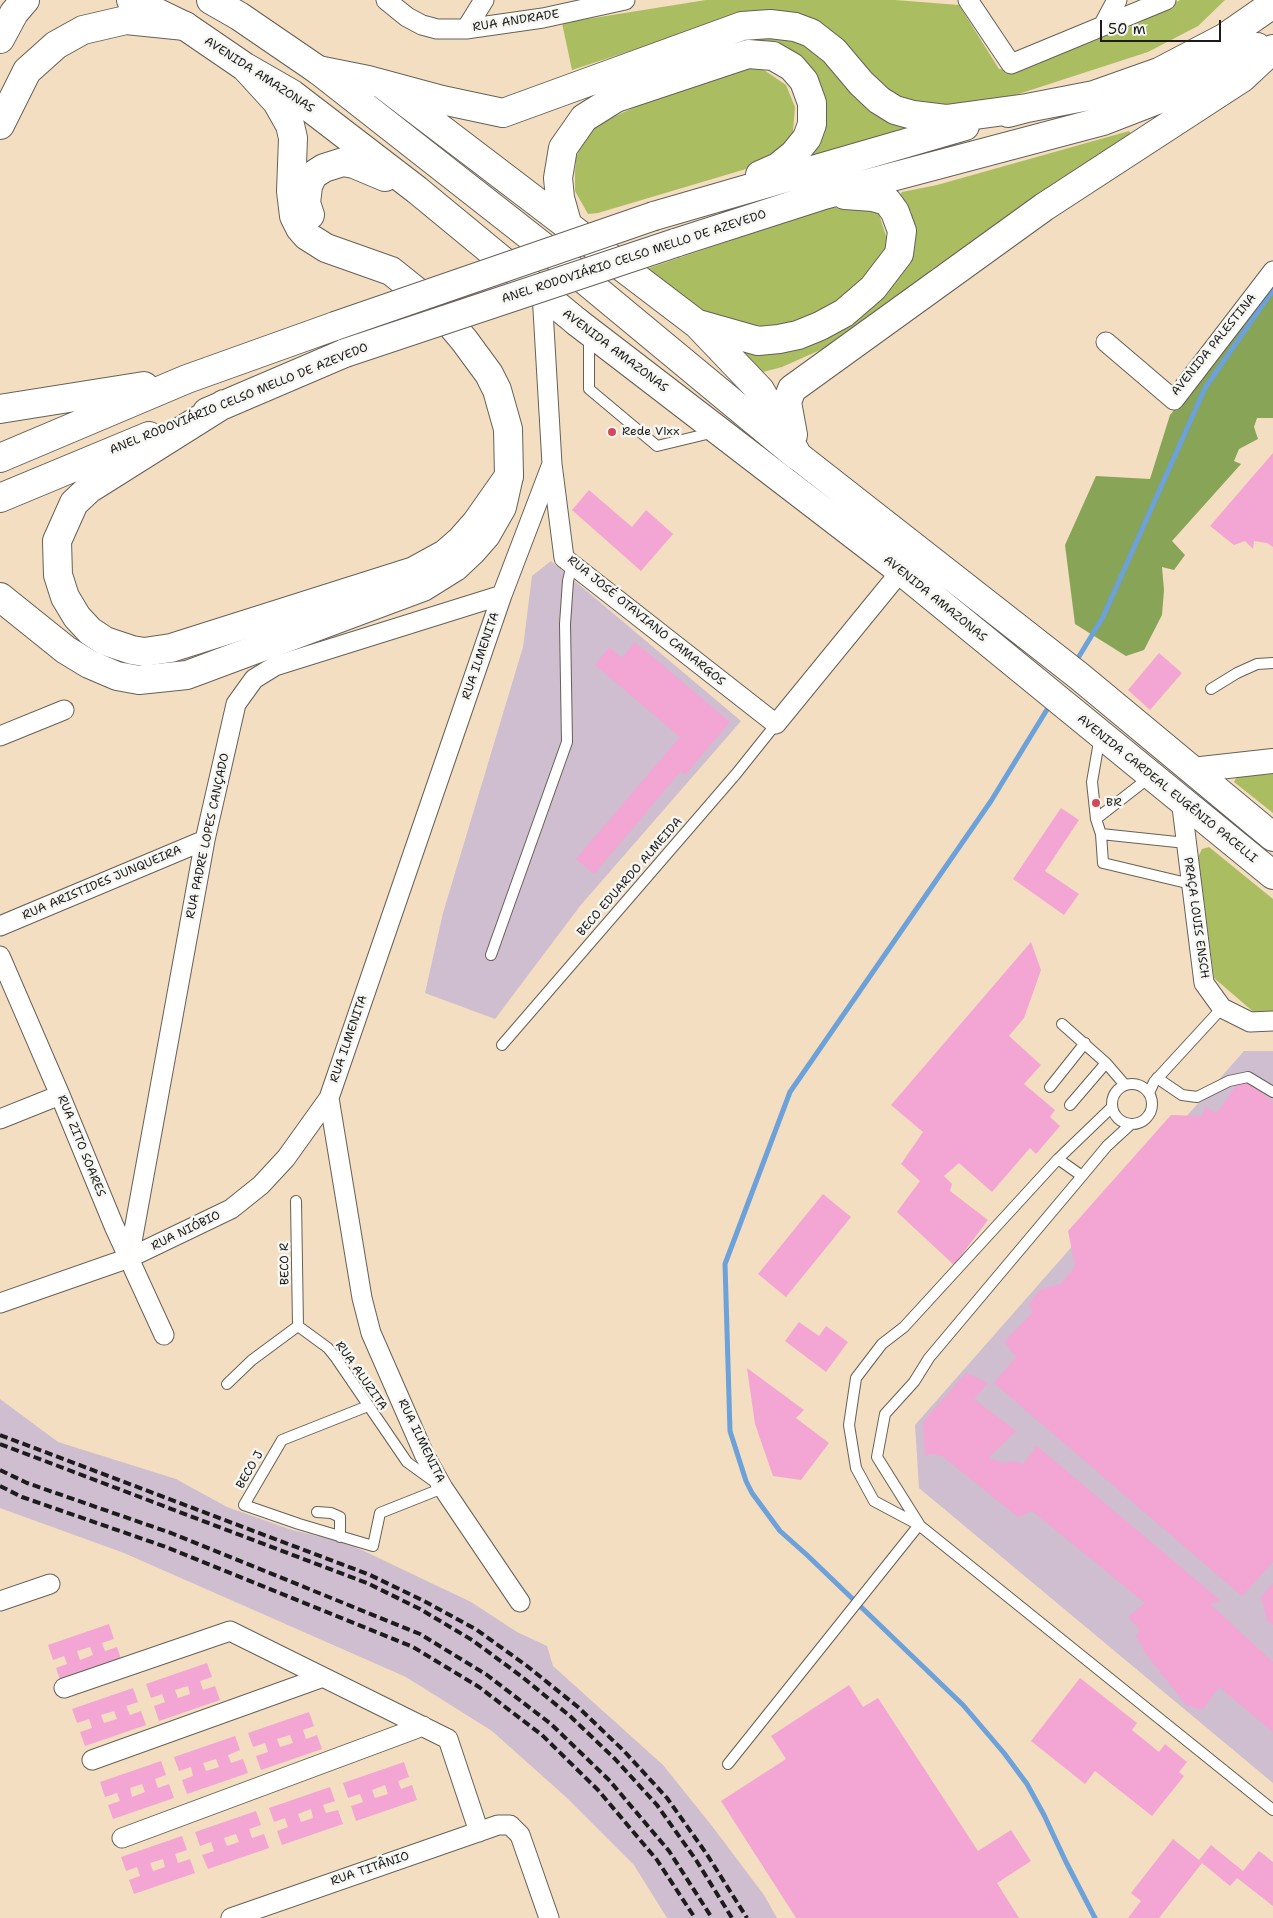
<!DOCTYPE html>
<html>
<head>
<meta charset="utf-8">
<style>
  body { margin:0 }
  #map { position:relative; width:1273px; height:1918px; overflow:hidden; background:#f3dec1; font-family:"Shantell Sans",sans-serif }
  canvas { display:block }
  .scale { position:absolute; left:1100px; top:20px; width:121px; height:22px; box-sizing:border-box; border:2px solid #1c1c1c; border-top:0; padding-left:6px; font-size:15px; line-height:18px; white-space:nowrap; color:#1c1c1c; -webkit-text-stroke:4px #f6f6f2; paint-order:stroke }
</style>
</head>
<body>
<div id="map">
<canvas width="1273" height="1918"></canvas>
<div class="scale">50 m</div>
</div>
<script>
const c = document.querySelector('canvas').getContext('2d');
c.lineJoin = 'round';
function fillPath(path, color) {
  c.fillStyle = color;
  c.fill(path, 'evenodd');
}
function poly(rows) {
  const path = new Path2D();
  for (const r of rows) {
    if (r.length === 3) {
      path.moveTo(r[0] + r[2], r[1]);
      path.arc(r[0], r[1], r[2], 0, 2 * Math.PI);
      continue;
    }
    path.moveTo(r[0], r[1]);
    for (let i = 2; i < r.length; i += 2) path.lineTo(r[i], r[i + 1]);
  }
  return path;
}
function strokePath(path, color, width, dash) {
  c.strokeStyle = color;
  c.lineWidth = width;
  c.lineCap = dash ? 'butt' : 'round';
  c.setLineDash(dash || []);
  c.stroke(path);
}
function drawText(font, color, halo, rows, align = 'center') {
  c.font = font + ' "Shantell Sans",sans-serif';
  c.lineWidth = 5;
  c.setLineDash([]);
  c.textBaseline = 'middle';
  c.strokeStyle = halo;
  c.fillStyle = color;
  for (const [text, x, y, turn = 0] of rows) {
    c.save();
    c.translate(x, y);
    c.rotate((+turn || 0) * Math.PI / 180);
    c.textAlign = isNaN(turn) ? turn : align;
    if (halo) c.strokeText(text, 0, 0);
    c.fillText(text, 0, 0);
    c.restore();
  }
}
fillPath(poly([
  [551,561,741,721,580,906,495,1019,425,993,443,913,523,647,532,576],
  [1244,1051,1273,1051,1273,1783,919,1488,915,1425],
  [0,1399,58,1442,176,1479,227,1507,292,1530,347,1543,471,1602,517,1632,547,1646,553,1666,663,1765,712,1826,764,1895,777,1918,667,1918,634,1865,566,1797,492,1731,406,1677,124,1553,0,1508]
]), '#cfbdd0');
fillPath(poly([
  [706,0,895,0,959,5,999,69,1018,71,1137,24,1180,0,1225,0,1198,26,1148,52,1000,100,965,107,930,104,900,97,873,79,840,40,792,12,740,15,572,70,562,23],
  [752,36,796,37,908,125,910,130,805,158,824,110,752,42],
  [745,66,764,70,786,85,795,107,793,132,791,138,784,146,746,169,598,213,588,214,575,191,575,173,576,158,582,142,589,133,602,122,642,104],
  [1129,131,1134,137,932,269,906,293,836,343,782,367,763,372,756,368,740,349,782,351,915,239,911,211,899,196,902,192,937,185],
  [840,207,864,207,879,214,887,239,885,251,879,261,849,295,804,321,772,329,752,328,713,317,650,273,649,268,827,208],
  [1273,774,1273,813,1234,782,1237,776],
  [1209,847,1273,899,1273,1013,1256,1014,1214,978,1198,857,1202,849]
]), '#aabd61');
fillPath(poly([
  [1273,287,1273,418,1257,418,1254,427,1258,439,1239,449,1234,461,1241,464,1172,541,1185,555,1174,570,1162,567,1164,590,1162,615,1144,650,1126,656,1075,624,1065,545,1096,476,1150,479,1170,415]
]), '#87a457');
strokePath(poly([
  [1075,663,1103,617,1205,388,1273,290],
  [1051,703,991,801,790,1092,725,1264,730,1431,746,1481,752,1493,780,1531,807,1555,963,1705,1004,1753,1027,1784,1044,1815,1066,1862,1095,1918]
]), '#6ca1d9', 5);
fillPath(poly([
  [1273,453,1273,547,1267,543,1254,541,1253,549,1245,541,1234,545,1210,526],
  [589,490,632,527,646,510,673,534,641,571,572,510],
  [635,642,730,722,685,775,681,771,594,874,576,859,680,737,595,665,609,647,622,658],
  [1159,653,1182,673,1150,710,1128,690],
  [1061,808,1079,820,1045,871,1079,894,1064,915,1013,879],
  [1031,942,1041,970,1024,1018,1009,1036,1041,1065,1024,1084,1055,1110,1050,1117,1060,1126,1036,1154,1030,1148,992,1192,959,1163,944,1176,952,1184,950,1191,988,1220,954,1265,897,1212,920,1181,901,1164,923,1132,891,1105],
  [1240,1080,1248,1082,1273,1102,1273,1562,1242,1596,994,1383,1016,1357,1004,1342,1033,1312,1028,1305,1040,1290,1062,1283,1075,1266,1068,1231,1171,1115,1202,1116,1205,1107,1217,1113],
  [823,1194,851,1217,786,1297,758,1274],
  [799,1322,819,1336,826,1326,848,1342,826,1372,785,1341],
  [747,1368,804,1410,796,1418,829,1443,801,1480,773,1476,755,1424],
  [966,1373,988,1383,974,1399,1016,1431,988,1458,1004,1463,1013,1461,1023,1464,1037,1446,1221,1601,1210,1604,1273,1662,1273,1732,1219,1687,1202,1710,1186,1705,1146,1654,1136,1636,1140,1630,1128,1617,1145,1603,1032,1511,1018,1517,942,1456,931,1454,925,1456,923,1422],
  [1273,1583,1273,1625,1267,1620,1261,1597],
  [109,1624,114,1639,102,1643,105,1651,117,1647,122,1662,61,1683,56,1668,67,1664,64,1656,53,1660,48,1645],
  [90,1647,93,1655,80,1660,77,1651],
  [207,1663,212,1677,200,1681,203,1690,215,1686,220,1700,159,1721,154,1706,165,1702,162,1694,151,1698,146,1684],
  [188,1686,190,1694,178,1698,175,1690],
  [1080,1678,1137,1723,1132,1730,1159,1752,1165,1744,1187,1762,1179,1772,1184,1776,1152,1816,1095,1771,1085,1784,1031,1741],
  [849,1685,863,1707,878,1698,978,1851,1011,1830,1031,1861,997,1883,1019,1918,796,1918,721,1801,786,1759,771,1736],
  [133,1688,138,1702,126,1706,130,1715,141,1711,146,1725,85,1746,80,1732,92,1728,89,1719,77,1723,72,1709],
  [114,1711,117,1719,104,1723,101,1715],
  [309,1712,314,1726,303,1730,306,1739,317,1735,322,1749,261,1770,256,1756,268,1752,265,1743,253,1747,248,1733],
  [290,1735,293,1743,280,1747,277,1739],
  [235,1736,240,1750,228,1755,231,1763,243,1759,248,1773,187,1794,182,1780,193,1776,191,1767,179,1771,174,1757],
  [216,1759,219,1767,206,1771,203,1763],
  [161,1761,166,1775,155,1779,158,1788,169,1784,174,1798,113,1819,108,1805,120,1801,117,1793,105,1797,100,1782],
  [142,1784,145,1792,132,1797,130,1788],
  [404,1762,409,1777,398,1781,401,1789,412,1785,417,1800,356,1821,351,1806,363,1802,360,1794,348,1798,343,1783],
  [385,1785,388,1794,375,1798,372,1790],
  [330,1787,335,1801,323,1805,326,1813,338,1810,343,1824,282,1845,277,1831,288,1827,285,1818,274,1822,269,1808],
  [311,1809,313,1818,301,1822,298,1814],
  [256,1811,261,1825,249,1829,252,1838,264,1834,269,1848,208,1869,202,1855,214,1851,211,1842,200,1846,195,1832],
  [236,1834,239,1842,227,1846,224,1838],
  [182,1836,187,1850,175,1854,178,1863,190,1859,195,1873,134,1894,129,1880,140,1876,137,1867,126,1871,121,1857],
  [163,1859,165,1867,153,1871,150,1863],
  [1173,1839,1199,1860,1211,1845,1243,1871,1259,1851,1273,1862,1273,1906,1237,1878,1230,1886,1202,1863,1159,1918,1128,1918,1141,1901,1131,1893]
]), '#f3a6d4');
const service = poly([
  [589,337,589,389,657,446,715,432],
  [1211,689,1237,673,1257,664,1273,663],
  [1100,736,1092,782,1096,819,1101,834,1103,863,1191,884],
  [1096,819,1150,777],
  [1101,834,1186,843],
  [491,955,567,742,565,624,568,581,572,564],
  [1062,1024,1106,1063,1125,1085],
  [502,1045,736,774,776,724],
  [1157,1078,1182,1095,1197,1097,1229,1081,1248,1077,1273,1092],
  [1132,1104,20],
  [1050,1087,1085,1043],
  [1149,1093,1154,1082,1222,1008],
  [1070,1105,1106,1063],
  [1112,1107,1058,1159,904,1327,882,1344,856,1378,849,1425,856,1468,874,1501,919,1525,1273,1810],
  [1058,1159,1082,1176],
  [296,1201,298,1326],
  [227,1384,252,1360,298,1326,328,1348,336,1358,407,1462,436,1483],
  [368,1406,282,1440,244,1505,299,1524,373,1546,380,1513,443,1488],
  [317,1512,331,1513,340,1517,340,1537],
  [919,1524,877,1457,885,1414,914,1382,929,1358,1082,1176,1107,1146,1131,1124],
  [728,1764,919,1525]
]);
const minor = poly([
  [386,0,407,17,422,25,437,29,466,29,543,18,625,0],
  [968,0,1011,64,1103,26,1117,0],
  [1103,26,1166,0],
  [466,29,484,0],
  [542,293,552,464,564,558,776,724,901,571],
  [1106,342,1174,400,1273,271],
  [0,736,64,710],
  [1181,799,1204,983,1222,1008,1250,1022,1273,1021],
  [0,926,205,840],
  [0,956,60,1095,114,1226,164,1335],
  [0,1119,60,1095],
  [129,1258,205,840,236,704,254,679,275,666,502,595],
  [0,1303,129,1258,231,1209,261,1185,286,1158,329,1098],
  [0,1601,50,1584],
  [520,1602,443,1488,424,1454,371,1333,362,1298,329,1098,502,595,552,464],
  [64,1688,230,1631,448,1739,479,1832],
  [92,1760,323,1677],
  [122,1838,423,1726],
  [231,1918,498,1825,510,1825,520,1835,549,1918]
]);
const tertiary = poly([
  [1192,770,1273,761]
]);
const primary = poly([
  [131,0,185,26,245,67,292,94,417,190,577,322],
  [211,0,239,16,318,70,564,263,797,456],
  [0,39,14,13,25,0],
  [310,215,306,203,308,186,313,175,324,168,343,162,354,164,385,177],
  [0,597,66,650,89,664,117,676,139,680,187,675,423,587,455,567,472,551,486,535,502,507,509,476,508,429,497,390,489,374,464,340,436,307,391,271,326,248,307,236,300,228,294,216,291,191,293,138,290,125,277,102,245,67]
]);
const motorway = poly([
  [318,70,368,80,442,100,503,113,742,26,770,24,795,27,811,33,834,51,861,83,879,100,895,110,913,115,946,119,1027,108],
  [382,84,697,324,760,390,798,456,1079,676,1273,837],
  [1008,113,1027,108,1094,95,1159,72,1224,38,1273,4],
  [0,125,27,71,56,45,83,30,126,20,185,26],
  [654,216,965,126],
  [567,223,560,198,558,178,563,148,584,118,616,98,748,54,773,56,792,67,804,81,812,103,812,124,807,138,794,154,778,167,760,175],
  [675,243,824,195,1103,121,1170,95,1237,60,1257,47],
  [577,322,901,571,1273,875],
  [698,324,758,341,779,339,798,335,820,326,844,313,873,288,899,254,902,231,895,212,887,201,873,197,845,195],
  [224,404,89,489,74,503,57,541,58,575,65,597,77,617,90,631,105,641,132,650,144,652,171,648,414,571,445,554,461,540,476,523,509,476],
  [0,409,144,386],
  [207,412,345,353],
  [793,435,787,402,792,389,1044,207,1242,78,1273,49],
  [0,458,187,379,335,326],
  [0,498,149,436]
]);
strokePath(service, '#676056', 12);
strokePath(minor, '#676056', 21);
strokePath(tertiary, '#676056', 26);
strokePath(primary, '#676056', 30);
strokePath(motorway, '#676056', 30);
strokePath(service, '#fff', 10);
strokePath(minor, '#fff', 19);
strokePath(tertiary, '#fff', 24);
strokePath(primary, '#fff', 28);
strokePath(motorway, '#fff', 28);
strokePath(poly([
  [0,1435,370,1575,424,1601,477,1630,527,1666,578,1707,624,1751,667,1798,706,1853,747,1918],
  [0,1444,367,1583,420,1609,472,1640,521,1676,570,1716,615,1759,657,1805,696,1860,732,1918],
  [0,1470,27,1483,171,1533,420,1634,487,1675,551,1724,609,1780,669,1851,712,1918],
  [0,1486,22,1497,166,1547,413,1647,479,1687,542,1735,598,1790,657,1860,695,1918]
]), '#1c1c1c', 4, [8, 4]);
const motorwayBridge = poly([
  [335,326,654,216],
  [345,353,675,243]
]);
strokePath(motorwayBridge, '#676056', 30, []);
strokePath(motorwayBridge, '#fff', 28);
for (const [x, y, r, color] of [
  [612,432,5,"#d1495b"],
  [1096,803,5,"#d1495b"]
]) {
  const dot = new Path2D();
  dot.arc(x, y, r, 0, 2 * Math.PI);
  c.fillStyle = color;
  c.fill(dot);
  strokePath(dot, '#f6f6f2', 2);
}
drawText('12px', '#1c1c1c', '#f6f6f2', [
  ["RUA ANDRADE",516,21,-9],
  ["AVENIDA AMAZONAS",259,75,33],
  ["ANEL RODOVIÁRIO CELSO MELLO DE AZEVEDO",634,257,-18],
  ["AVENIDA PALESTINA",1214,345,-51],
  ["AVENIDA AMAZONAS",615,351,37],
  ["ANEL RODOVIÁRIO CELSO MELLO DE AZEVEDO",239,399,-22],
  ["AVENIDA AMAZONAS",935,599,39],
  ["RUA JOSÉ OTAVIANO CAMARGOS",646,621,39],
  ["RUA ILMENITA",481,656,-71],
  ["AVENIDA CARDEAL EUGÊNIO PACELLI",1167,789,39],
  ["RUA PADRE LOPES CANÇADO",208,836,-78],
  ["BECO EDUARDO ALMEIDA",630,877,-49],
  ["RUA ARISTIDES JUNQUEIRA",102,883,-23],
  ["PRAÇA LOUIS ENSCH",1196,918,82],
  ["RUA ILMENITA",349,1039,-71],
  ["RUA ZITO SOARES",81,1146,68],
  ["RUA NIÓBIO",186,1231,-26],
  ["BECO R",285,1264,-91],
  ["RUA ALUZITA",361,1376,55],
  ["RUA ILMENITA",421,1441,64],
  ["BECO J",250,1470,-60],
  ["RUA TITÂNIO",370,1869,-19]
]);
drawText('12px', '#1c1c1c', '#f6f6f2', [
  ["Rede Vixx",622,432],
  ["BR",1106,803]
], 'left');
</script>
</body>
</html>
